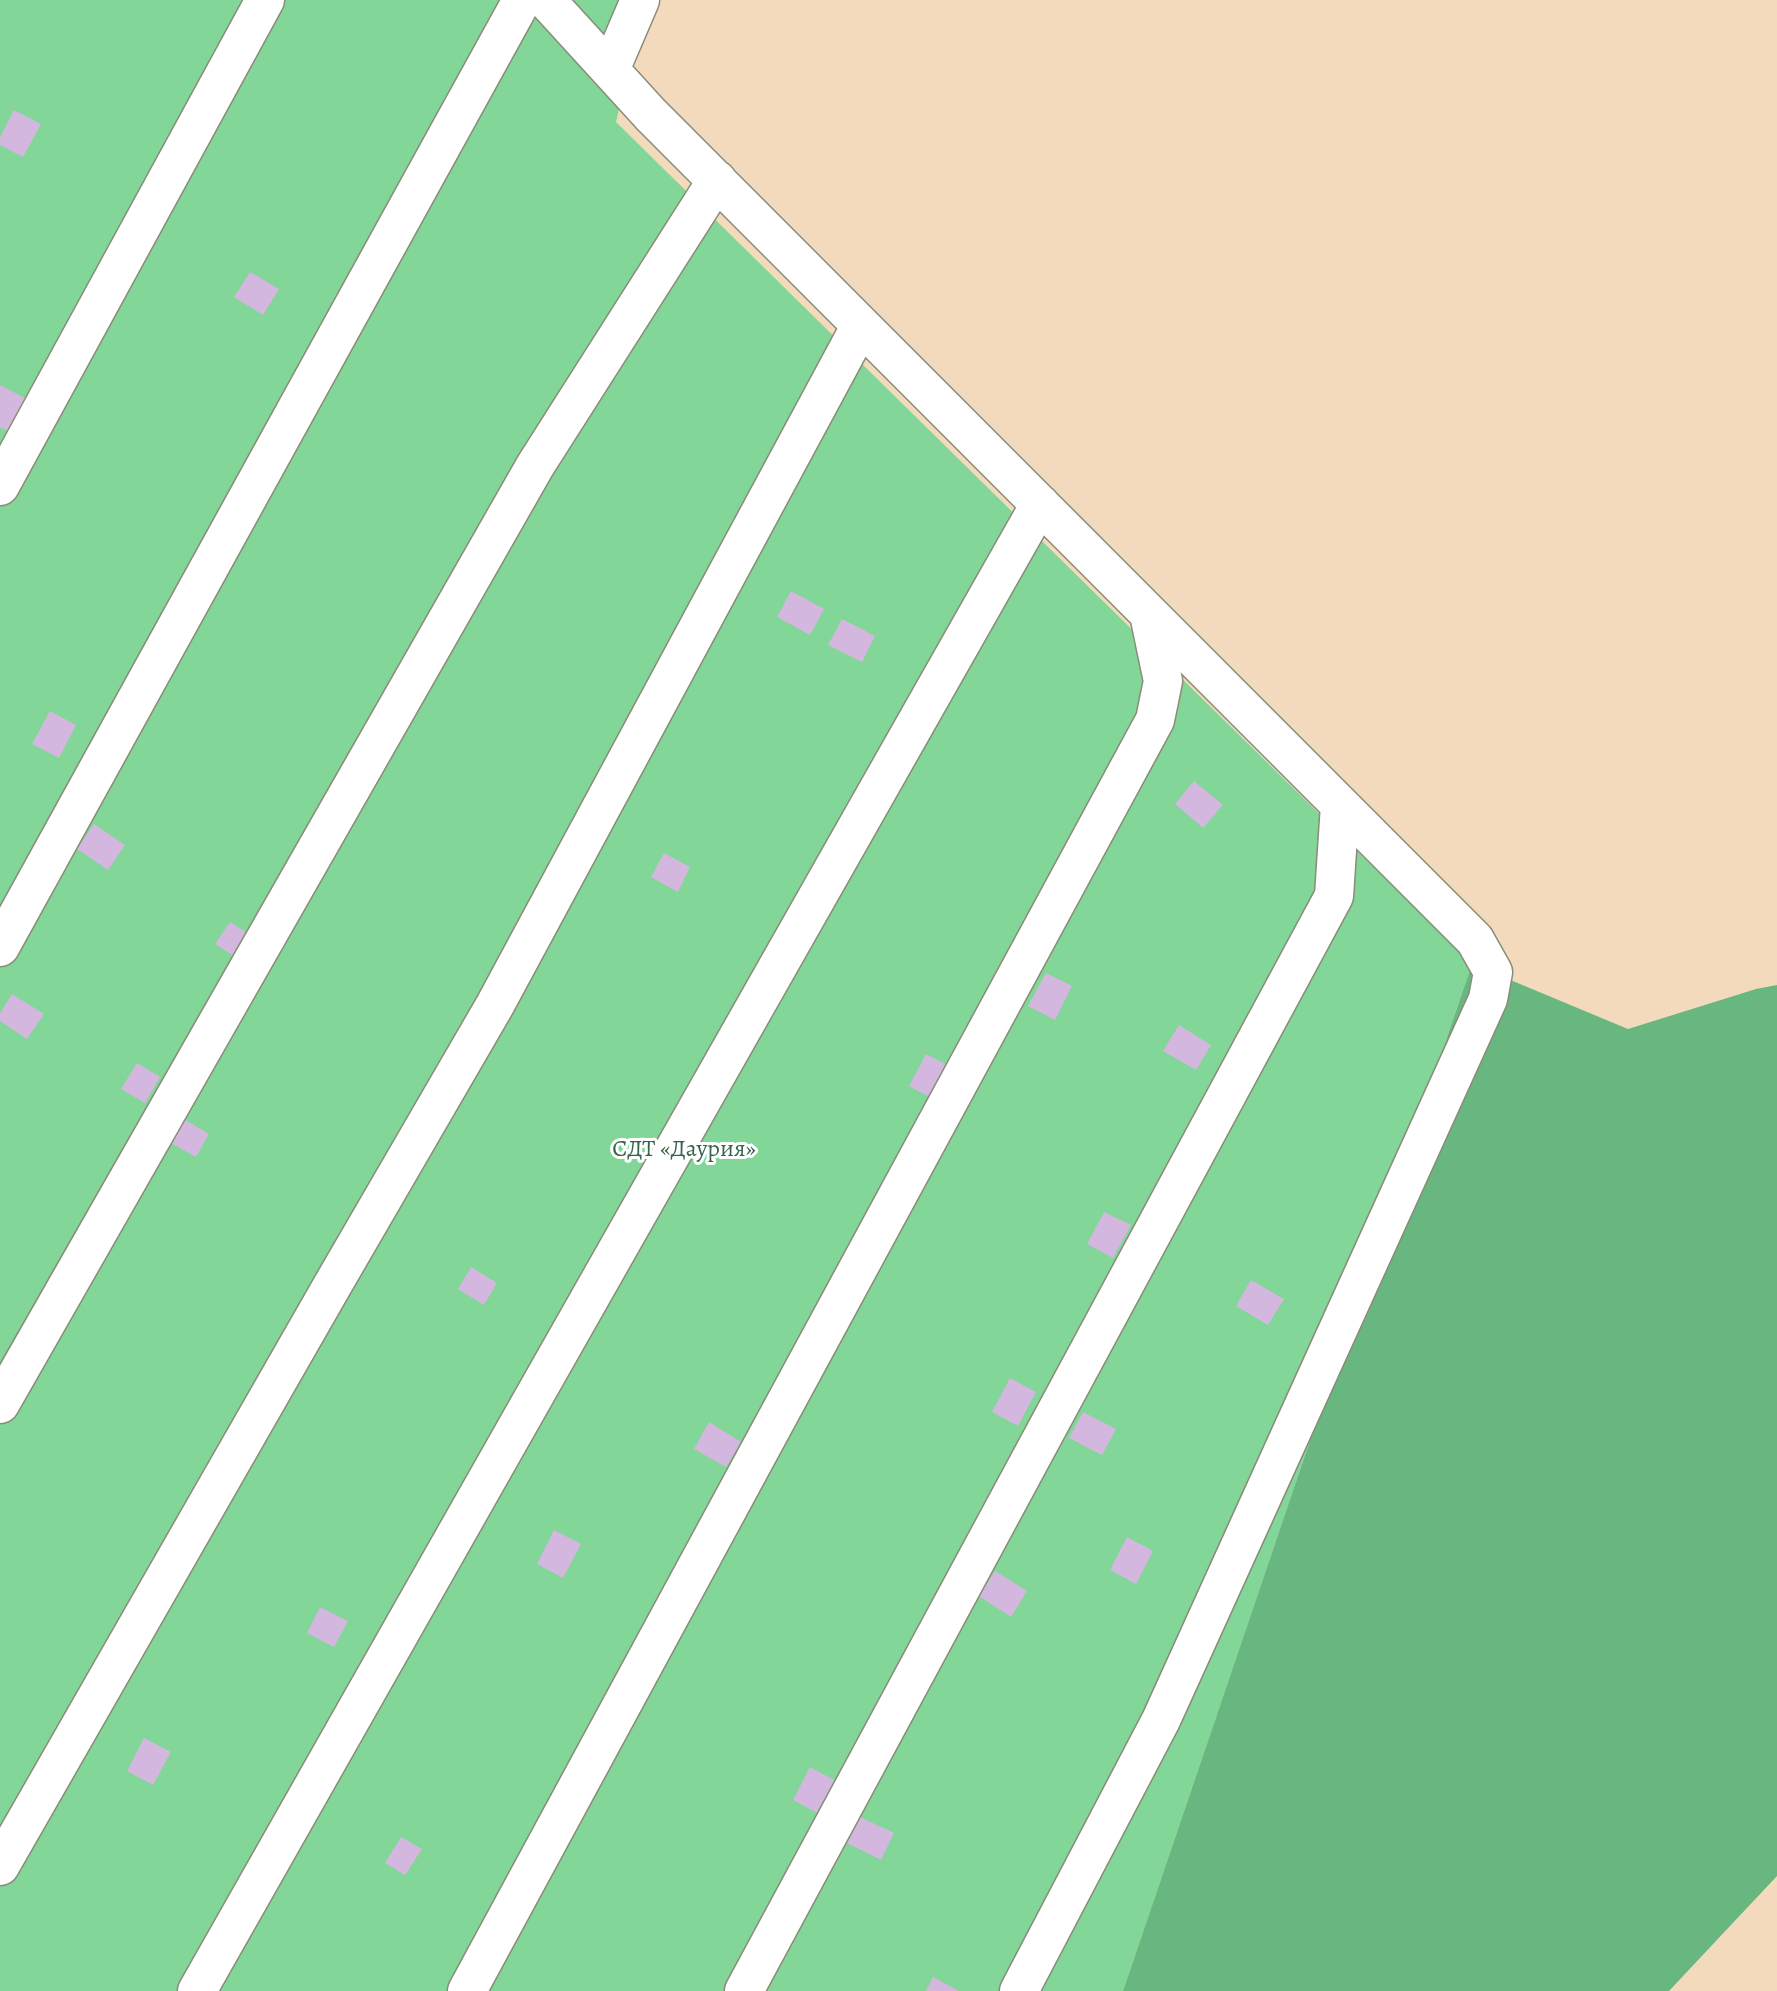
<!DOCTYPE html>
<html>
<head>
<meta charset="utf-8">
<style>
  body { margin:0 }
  canvas { display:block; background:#f3dabd }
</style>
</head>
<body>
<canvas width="1777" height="1991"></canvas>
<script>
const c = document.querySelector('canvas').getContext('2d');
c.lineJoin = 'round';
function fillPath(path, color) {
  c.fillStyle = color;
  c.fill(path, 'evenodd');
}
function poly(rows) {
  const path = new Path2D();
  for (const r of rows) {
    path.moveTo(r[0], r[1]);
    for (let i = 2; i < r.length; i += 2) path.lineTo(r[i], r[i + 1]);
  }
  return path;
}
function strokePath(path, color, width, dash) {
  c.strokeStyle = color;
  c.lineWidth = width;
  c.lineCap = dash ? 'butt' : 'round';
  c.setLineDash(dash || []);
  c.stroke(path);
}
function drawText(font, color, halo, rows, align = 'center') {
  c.font = font + ' Alegreya,serif';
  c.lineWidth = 6;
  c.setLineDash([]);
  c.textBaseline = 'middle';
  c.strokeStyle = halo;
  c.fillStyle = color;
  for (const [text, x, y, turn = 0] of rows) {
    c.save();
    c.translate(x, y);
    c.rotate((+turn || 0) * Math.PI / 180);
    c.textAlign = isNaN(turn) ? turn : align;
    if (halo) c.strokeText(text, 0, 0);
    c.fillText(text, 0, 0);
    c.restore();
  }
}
fillPath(poly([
  [0,0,644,0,616,122,1472,964,1123,1991,0,1991]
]), '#81d698');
fillPath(poly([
  [1472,964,1628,1029,1756,989,1777,985,1777,1876,1669,1991,1123,1991]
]), '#68b780');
fillPath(poly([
  [14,110,41,124,23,157,0,145,0,137],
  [250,272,279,289,263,315,234,297],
  [0,385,25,398,8,431,0,427],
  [791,591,824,609,810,635,777,617],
  [842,619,875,636,862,662,828,645],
  [50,711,76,725,59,758,32,744],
  [1194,781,1223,805,1203,828,1175,804],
  [94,824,125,845,108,870,77,849],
  [664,853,690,867,678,892,651,877],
  [230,922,255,938,240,960,215,944],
  [1046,973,1072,986,1055,1020,1028,1006],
  [12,994,44,1014,27,1039,0,1021,0,1013],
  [1179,1025,1211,1045,1196,1070,1163,1051],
  [926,1054,953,1068,935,1100,909,1086],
  [137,1063,160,1077,145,1103,121,1089],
  [182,1118,209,1134,196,1157,169,1142],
  [1104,1212,1131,1225,1113,1258,1087,1244],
  [471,1267,497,1283,484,1305,458,1289],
  [1251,1280,1284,1299,1268,1325,1236,1306],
  [1010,1378,1036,1392,1018,1426,992,1412],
  [1083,1412,1116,1429,1102,1455,1069,1438],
  [709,1422,741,1442,726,1467,694,1449],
  [554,1530,581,1544,563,1578,537,1564],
  [1127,1537,1153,1551,1136,1584,1110,1570],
  [995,1571,1027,1591,1011,1617,979,1596],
  [320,1607,348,1621,334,1647,307,1633],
  [144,1738,171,1752,153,1785,127,1771],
  [810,1767,836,1781,819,1814,793,1800],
  [860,1817,894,1833,881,1860,847,1843],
  [401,1837,422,1849,405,1875,385,1863],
  [933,1977,959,1991,926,1991]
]), '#d4b7df');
const minor = poly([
  [546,0,651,115,1475,940,1493,972,1488,999,1161,1720,1019,1991],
  [610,70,640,0],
  [0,486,265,0],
  [0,947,522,0],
  [0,1404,535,466,717,180],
  [0,1866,332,1286,495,1005,861,325],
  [197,1991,1040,504],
  [467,1991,1155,720,1163,681,1149,614],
  [744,1991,1334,896,1340,805]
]);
strokePath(minor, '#898c78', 41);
strokePath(minor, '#fff', 38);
drawText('24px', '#38634d', '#fff', [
  ["СДТ «Даурия»",684,1150]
]);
</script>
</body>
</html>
